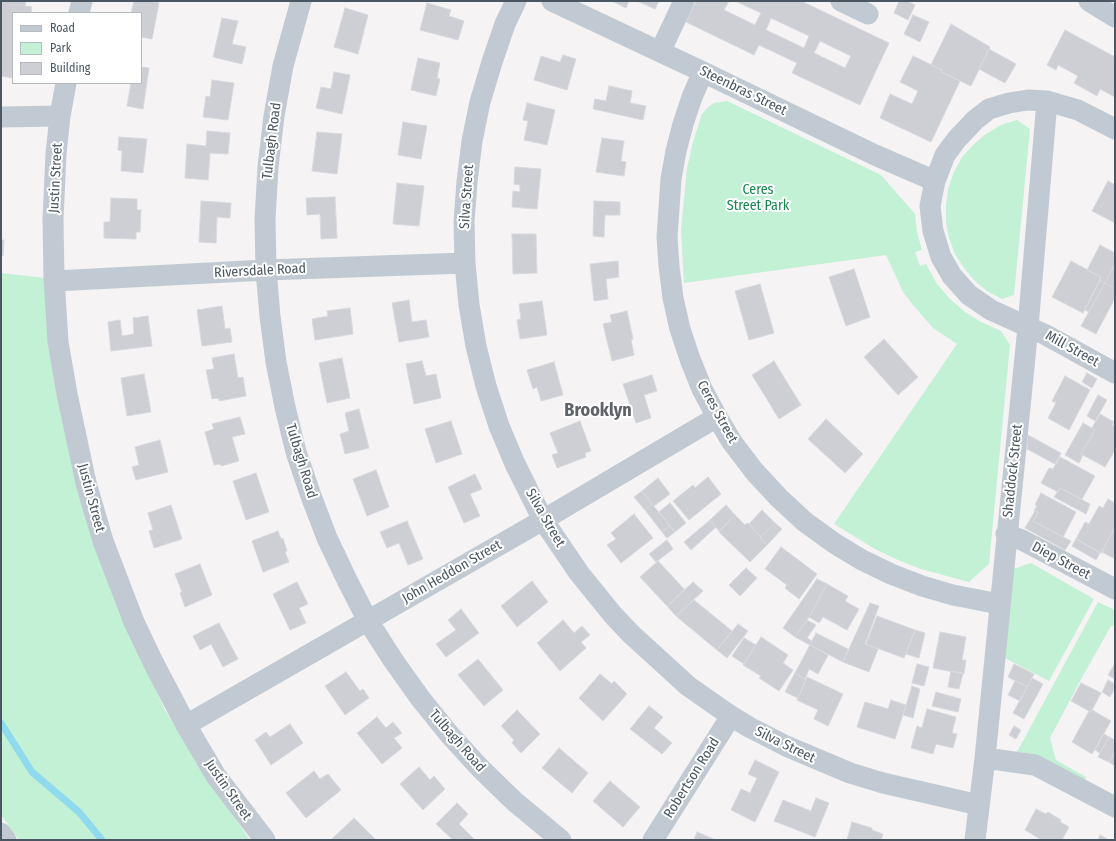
<!DOCTYPE html>
<html>
<head>
<meta charset="utf-8">
<style>
  body { margin:0 }
  #map { position:relative; width:1116px; height:841px; overflow:hidden; background:#f5f3f3; font-family:"Fira Sans Condensed",sans-serif }
  canvas { display:block }
  .frame { position:absolute; inset:0; border:2px solid #4a5661; pointer-events:none }
  .legend { position:absolute; left:12px; top:12px; width:130px; height:72px; box-sizing:border-box; background:#fff; border:1px solid #b7bbc0; margin:0; padding:5px 7px; list-style:none; font-size:12px; color:#4a5661 }
  .legend li { display:flex; align-items:center; gap:8px; height:20px }
  .legend b { width:20px; border:1px solid #b7bbc0 }
</style>
</head>
<body>
<div id="map">
<canvas width="1116" height="841"></canvas>
<div class="frame"></div>
<ul class="legend">
<li><b style="height:5px;background:#c1cad2"></b>Road</li>
<li><b style="height:11px;background:#c3f1d5"></b>Park</li>
<li><b style="height:11px;background:#cdcfd5"></b>Building</li>
</ul>
</div>
<script>
const c = document.querySelector('canvas').getContext('2d');
c.lineJoin = 'round';
function fillPath(path, color) {
  c.fillStyle = color;
  c.fill(path, 'evenodd');
}
function poly(rows) {
  const path = new Path2D();
  for (const r of rows) {
    path.moveTo(r[0], r[1]);
    for (let i = 2; i < r.length; i += 2) path.lineTo(r[i], r[i + 1]);
  }
  return path;
}
function strokePath(path, color, width, dash) {
  c.strokeStyle = color;
  c.lineWidth = width;
  c.lineCap = dash ? 'butt' : 'round';
  c.setLineDash(dash || []);
  c.stroke(path);
}
function drawText(font, color, halo, rows, align = 'center') {
  c.font = font + ' "Fira Sans Condensed",sans-serif';
  c.lineWidth = 4;
  c.setLineDash([]);
  c.textBaseline = 'middle';
  c.strokeStyle = halo;
  c.fillStyle = color;
  for (const [text, x, y, turn = 0] of rows) {
    c.save();
    c.translate(x, y);
    c.rotate((+turn || 0) * Math.PI / 180);
    c.textAlign = isNaN(turn) ? turn : align;
    if (halo) c.strokeText(text, 0, 0);
    c.fillText(text, 0, 0);
    c.restore();
  }
}
fillPath(poly([
  [727,101,881,175,915,214,917,232,922,250,915,252,920,266,926,264,937,284,950,299,965,312,981,322,1001,331,1010,345,989,564,969,582,921,569,898,560,875,549,834,524,957,344,933,328,913,305,903,292,886,255,684,283,681,230,687,168,693,142,702,114,707,108,714,103],
  [1017,120,1030,129,1014,295,1002,299,987,291,974,280,964,268,955,254,949,238,946,222,946,205,948,189,954,172,962,157,973,145,986,134,1001,125],
  [1,273,45,278,139,653,165,710,206,776,250,840,19,840,1,815],
  [1031,563,1094,599,1049,681,1005,658,1012,568,1016,568],
  [1098,602,1115,610,1115,625,1111,626,1080,681,1050,738,1056,760,1086,777,1085,780,1032,754,1017,752]
]), '#c3f1d5');
strokePath(poly([
  [1,723,32,772,79,812,102,840]
]), '#90daee', 7);
const building = poly([
  [1,1,26,1,25,6,32,7,31,13,13,13,13,70,12,78,1,76,1,1],
  [134,1,150,1,159,3,152,39,141,37,141,13,131,13,134,1],
  [612,1,629,1,626,8,612,1],
  [637,1,659,1,655,9,637,1],
  [696,1,729,1,724,10,755,25,761,13,735,1,801,1,889,43,860,105,792,73,797,63,759,45,754,55,686,22,696,1],
  [771,18,809,36,804,48,766,30,771,18],
  [820,41,851,56,845,68,814,53,820,41],
  [899,1,907,1,915,5,908,20,894,13,899,1],
  [427,3,451,10,449,16,464,21,458,40,420,30,427,3],
  [345,8,368,15,358,54,334,47,345,8],
  [913,15,929,22,920,42,904,34,913,15],
  [222,18,238,21,232,44,246,47,242,64,213,57,222,18],
  [951,24,990,47,971,86,941,72,942,70,931,65,951,24],
  [1065,30,1115,57,1115,97,1100,89,1097,96,1074,83,1078,76,1058,65,1056,70,1047,65,1065,30],
  [989,49,1016,64,1005,83,979,69,989,49],
  [563,55,576,59,567,90,534,80,541,56,560,62,563,55],
  [913,56,942,70,941,72,960,81,931,142,880,118,890,94,912,104,918,91,900,82,913,56],
  [418,58,440,63,437,78,440,79,436,96,411,90,418,58],
  [141,67,149,68,143,109,127,106,131,83,141,83,141,67],
  [334,72,350,75,342,114,316,108,321,87,331,89,334,72],
  [212,80,234,83,228,120,203,117,206,96,210,97,212,80],
  [609,86,632,91,630,103,646,106,643,120,593,109,595,99,606,101,609,86],
  [527,103,555,110,547,145,524,140,528,121,523,120,527,103],
  [403,122,427,126,421,159,398,155,403,122],
  [207,131,230,133,228,154,210,153,208,180,185,178,187,144,206,146,207,131],
  [317,132,342,134,337,174,312,171,317,132],
  [119,137,147,139,143,173,121,171,122,151,118,150,119,137],
  [602,138,624,141,621,161,626,162,624,176,596,172,602,138],
  [515,167,541,169,537,209,512,207,513,191,520,192,520,185,514,184,515,167],
  [1108,181,1115,185,1115,223,1092,211,1108,181],
  [397,183,424,186,419,226,393,224,397,183],
  [335,197,337,238,321,239,320,214,307,215,306,198,335,197],
  [111,198,137,199,137,210,141,210,140,232,136,232,136,239,104,238,104,222,110,222,111,198],
  [201,201,231,203,230,218,217,217,216,243,199,242,201,201],
  [594,201,620,202,620,215,605,215,604,237,593,236,594,201],
  [512,234,536,234,537,273,513,274,512,234],
  [1,240,4,240,3,256,1,256,1,240],
  [1100,245,1115,253,1115,263,1105,283,1100,280,1101,277,1087,270,1100,245],
  [618,261,619,277,606,279,608,299,594,301,590,264,618,261],
  [1071,261,1101,277,1083,313,1052,297,1071,261],
  [1115,263,1115,289,1105,283,1115,263],
  [854,269,870,317,846,326,829,277,854,269],
  [1100,280,1105,283,1089,312,1085,310,1100,280],
  [1105,283,1115,289,1115,298,1096,334,1081,326,1105,283],
  [760,284,774,333,749,340,735,291,760,284],
  [409,300,412,322,426,320,429,337,399,342,392,303,409,300],
  [542,301,547,335,520,339,517,320,521,319,519,304,542,301],
  [222,306,225,329,230,328,232,342,202,346,197,310,222,306],
  [350,308,353,334,315,340,312,319,328,316,327,311,350,308],
  [627,311,633,339,631,340,634,355,612,361,603,324,612,322,610,315,627,311],
  [148,316,152,346,111,351,108,322,120,320,122,336,134,334,133,318,148,316],
  [884,339,918,377,898,395,864,357,884,339],
  [234,354,238,378,243,377,246,396,219,401,219,398,212,399,206,370,214,369,212,358,234,354],
  [342,358,350,398,327,403,319,363,342,358],
  [422,361,426,376,436,374,441,398,414,404,406,364,422,361],
  [774,361,801,405,779,419,752,375,774,361],
  [554,362,563,395,541,401,537,387,533,389,527,370,554,362],
  [1087,373,1097,379,1092,388,1082,382,1087,373],
  [144,374,151,412,127,416,121,378,144,374],
  [652,375,657,391,644,395,651,418,636,423,623,384,652,375],
  [1065,376,1090,390,1069,430,1048,418,1056,403,1052,401,1065,376],
  [1098,395,1107,400,1095,421,1087,416,1098,395],
  [359,409,369,448,345,454,340,434,349,431,345,413,359,409],
  [1100,414,1114,422,1112,425,1115,426,1115,450,1105,467,1081,454,1095,430,1092,428,1100,414],
  [240,417,245,434,232,437,239,461,221,466,220,464,214,465,205,432,214,429,212,424,240,417],
  [826,419,863,454,845,473,808,439,826,419],
  [451,421,462,454,436,463,425,429,451,421],
  [580,421,591,451,585,453,586,457,557,468,552,455,558,453,550,433,580,421],
  [1083,423,1095,430,1081,454,1083,455,1079,463,1065,455,1083,423],
  [1028,435,1061,453,1055,464,1027,449,1028,435],
  [160,440,168,472,136,480,132,467,139,465,135,447,160,440],
  [1060,457,1095,476,1082,499,1060,488,1058,492,1041,483,1049,468,1053,469,1060,457],
  [376,470,389,507,367,516,353,479,376,470],
  [256,473,269,512,246,520,233,481,256,473],
  [475,474,482,489,470,494,480,516,464,523,448,487,475,474],
  [708,477,721,494,689,520,673,501,693,485,695,488,708,477],
  [658,478,670,494,654,506,642,491,658,478],
  [1060,488,1090,504,1086,514,1054,497,1060,488],
  [642,491,652,504,645,510,634,497,642,491],
  [1041,493,1076,512,1063,537,1033,521,1038,512,1034,511,1037,506,1035,505,1041,493],
  [1108,499,1115,503,1115,527,1101,553,1076,539,1085,522,1089,524,1099,506,1103,508,1108,499],
  [670,503,686,523,675,532,659,512,670,503],
  [652,504,670,526,662,532,645,510,652,504],
  [171,505,182,539,154,548,149,531,153,530,148,513,171,505],
  [726,505,735,515,719,531,710,520,726,505],
  [762,510,775,523,761,537,749,524,762,510],
  [1035,511,1038,512,1033,521,1071,541,1065,550,1025,528,1035,511],
  [634,514,653,538,621,563,607,545,616,539,611,533,634,514],
  [735,515,745,525,747,523,749,524,761,537,760,538,767,545,750,562,719,532,735,515],
  [710,520,716,527,691,550,684,542,710,520],
  [407,521,423,559,408,565,399,543,387,548,380,532,407,521],
  [775,523,782,529,767,545,760,538,775,523],
  [670,526,675,532,667,538,662,532,670,526],
  [1115,527,1115,555,1113,558,1102,552,1115,527],
  [278,531,281,539,283,538,287,551,285,552,289,562,263,572,252,541,278,531],
  [1076,539,1100,553,1096,560,1072,546,1076,539],
  [667,540,673,549,656,562,649,554,667,540],
  [781,547,817,574,799,599,785,588,787,585,765,569,781,547],
  [658,561,685,590,667,606,640,577,658,561],
  [200,564,212,595,185,607,180,593,182,592,175,574,200,564],
  [746,568,757,578,740,596,729,585,746,568],
  [817,579,827,584,809,617,795,637,783,628,817,579],
  [532,581,548,602,517,627,501,606,532,581],
  [297,582,308,604,299,608,306,623,290,630,273,594,297,582],
  [693,582,703,591,676,616,667,606,693,582],
  [827,584,848,596,845,601,859,609,847,630,823,617,819,623,809,617,827,584],
  [694,600,732,631,717,650,676,616,694,600],
  [870,603,879,606,865,644,878,649,869,672,843,662,870,603],
  [461,609,479,633,446,657,436,644,456,630,448,620,461,609],
  [877,616,915,630,904,658,866,644,877,616],
  [563,620,574,633,582,626,590,635,581,642,586,648,560,671,537,643,563,620],
  [807,620,816,625,807,638,812,641,810,645,795,637,807,620],
  [219,623,238,659,223,667,211,644,200,650,193,636,219,623],
  [738,624,748,631,727,658,717,650,738,624],
  [915,630,925,633,919,658,906,654,915,630],
  [940,632,966,637,962,660,966,660,964,674,933,668,940,632],
  [816,633,848,649,843,662,810,645,816,633],
  [761,637,788,655,783,663,793,670,779,691,759,678,761,676,743,665,761,637],
  [744,638,756,645,744,664,732,656,744,638],
  [810,645,828,655,818,674,809,669,805,679,795,673,810,645],
  [478,659,503,690,484,706,458,675,478,659],
  [1115,663,1115,679,1108,675,1115,663],
  [917,664,929,667,924,686,912,683,917,664],
  [1014,664,1034,674,1027,687,1008,677,1014,664],
  [951,671,963,673,959,689,948,687,951,671],
  [346,672,360,691,363,689,369,698,345,715,325,686,346,672],
  [795,673,806,680,798,698,785,692,795,673],
  [600,674,612,684,614,681,627,694,603,721,579,698,600,674],
  [807,677,843,694,828,726,814,719,818,710,797,700,807,677],
  [1032,678,1043,684,1024,719,1013,713,1032,678],
  [1108,680,1115,684,1115,688,1110,697,1102,692,1108,680],
  [1015,681,1027,687,1020,701,1008,695,1015,681],
  [1081,683,1101,693,1091,712,1071,701,1081,683],
  [912,686,920,689,913,718,903,715,912,686],
  [936,692,961,699,958,712,932,706,936,692],
  [891,700,906,705,895,739,857,727,865,702,888,709,891,700],
  [649,706,663,717,654,728,672,743,662,754,630,729,649,706],
  [927,709,956,717,952,733,957,734,953,748,936,744,933,754,911,748,917,726,922,728,927,709],
  [517,710,540,734,521,753,512,743,514,740,501,726,517,710],
  [1092,710,1111,721,1092,754,1072,742,1089,711,1091,712,1092,710],
  [377,717,386,728,393,722,402,733,394,738,402,748,382,764,357,733,377,717],
  [290,724,303,743,271,765,255,740,266,732,270,737,290,724],
  [1014,726,1021,730,1016,739,1009,735,1014,726],
  [1104,734,1109,737,1100,753,1095,750,1104,734],
  [1109,737,1115,740,1115,751,1109,762,1098,757,1109,737],
  [559,748,588,773,572,793,542,768,559,748],
  [1115,751,1115,766,1109,762,1115,751],
  [755,760,779,772,755,822,731,810,741,789,750,793,757,778,748,774,755,760],
  [419,767,430,780,434,776,445,789,423,810,400,784,419,767],
  [314,771,320,779,328,774,341,790,306,818,286,793,314,771],
  [610,781,640,807,623,827,593,801,610,781],
  [816,798,829,803,815,837,774,821,783,800,811,811,816,798],
  [457,803,468,814,459,824,475,840,453,840,436,824,457,803],
  [1036,809,1046,814,1048,812,1061,820,1060,822,1069,827,1062,840,1042,840,1025,830,1036,809],
  [354,818,376,840,332,840,332,839,354,818],
  [852,822,872,828,872,830,883,834,881,840,847,840,852,822],
  [697,832,716,840,694,840,697,832],
  [1100,835,1109,840,1098,840,1100,835]
]);
fillPath(building, '#cdcfd5');
strokePath(building, '#d7d9de', 1);
strokePath(poly([
  [301,1,283,66,274,116,268,167,265,219,266,270,270,316,276,362,285,407,296,452,311,496,327,538,347,580,368,621,393,660,420,698,449,734,480,768,514,801,561,840],
  [516,1,505,24,492,62,480,102,472,141,467,182,464,222,465,263,469,305,476,346,486,386,499,426,515,464,543,520,579,573,613,615,631,634,688,686,731,716,749,727,786,746,850,773,883,783,979,805],
  [552,1,703,72,875,155,935,181],
  [841,1,868,14],
  [1089,1,1115,17],
  [79,13,82,1],
  [660,52,684,1],
  [703,72,692,97,683,124,676,151,671,179,667,237,669,266,673,298,680,329,690,359,702,389,717,417,732,442,754,471,779,498,805,522,834,543,862,560,891,574,922,586,953,595,999,604],
  [66,83,60,116,56,154,53,219,54,279,58,342,67,394,86,483,103,541,134,622,154,664,186,725,216,776,265,840],
  [1,117,60,116],
  [1115,129,1078,110,1047,101,1028,100,1009,103,989,109,975,120,957,139,945,155,935,181,930,206,933,231,941,257,952,276,969,295,991,310,1046,335,1115,373],
  [55,281,266,270,465,263],
  [1006,534,1022,540,1115,589],
  [186,725,543,520,717,417],
  [985,758,1035,765,1115,807],
  [1,833,6,840],
  [653,840,731,716],
  [975,840,985,758,1028,327,1047,101]
]), '#c1cad2', 21);
drawText('14px', '#4a5661', '#fff', [
  ["Steenbras Street",743,91,26],
  ["Tulbagh Road",272,141,-83],
  ["Justin Street",56,178,-87],
  ["Silva Street",467,197,-86],
  ["Riversdale Road",260,271,-3],
  ["Mill Street",1072,349,29],
  ["Ceres Street",717,412,61],
  ["Tulbagh Road",301,461,73],
  ["Shaddock Street",1013,471,-84],
  ["Justin Street",91,498,75],
  ["Silva Street",545,518,60],
  ["Diep Street",1061,561,28],
  ["John Heddon Street",452,572,-30],
  ["Tulbagh Road",457,741,49],
  ["Silva Street",785,745,26],
  ["Robertson Road",692,778,-58],
  ["Justin Street",228,790,55]
]);
drawText('14px', '#17864f', '#fff', [
  ["Ceres",758,190],
  ["Street Park",758,206]
]);
drawText('bold 18px', '#5f6368', '#fff', [
  ["Brooklyn",598,411]
]);
</script>
</body>
</html>
